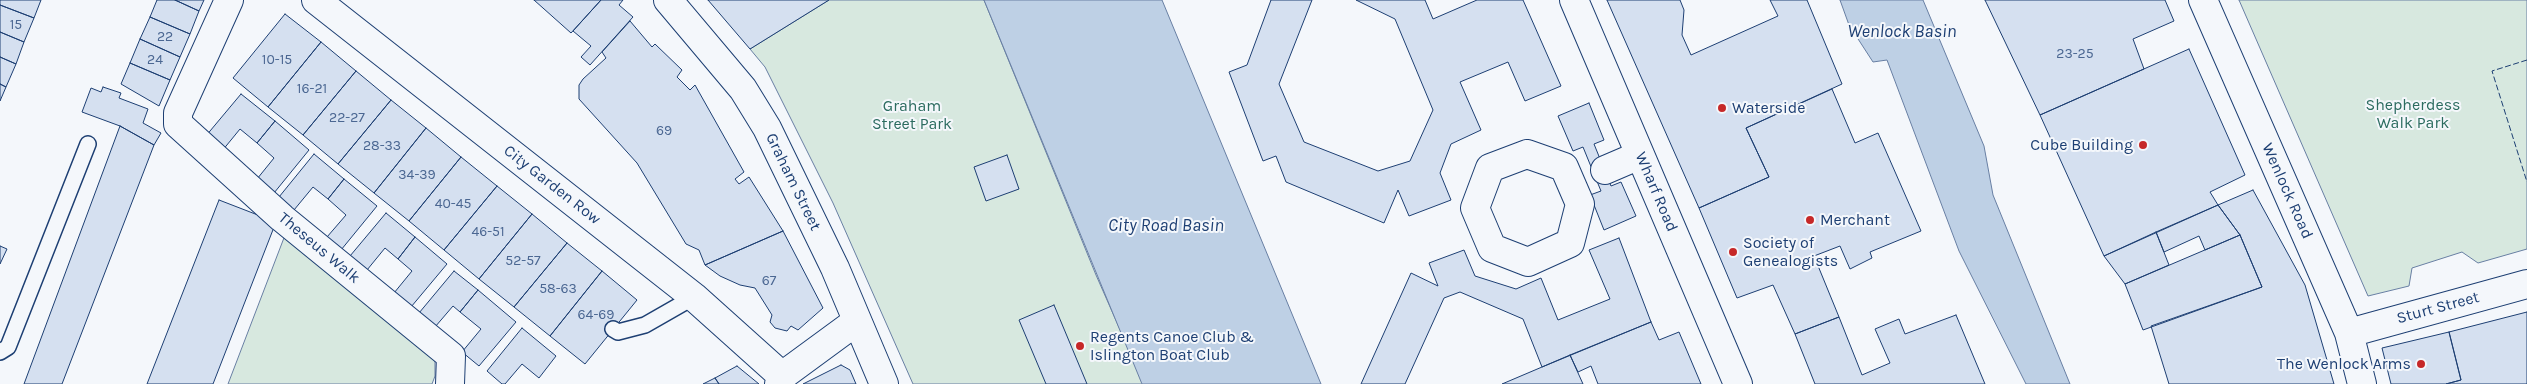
<!DOCTYPE html>
<html>
<head>
<meta charset="utf-8">
<style>
  body { margin:0 }
  canvas { display:block; background:#f4f7fb }
</style>
</head>
<body>
<canvas width="2527" height="384"></canvas>
<script>
const c = document.querySelector('canvas').getContext('2d');
c.lineJoin = 'round';
function fillPath(path, color) {
  c.fillStyle = color;
  c.fill(path, 'evenodd');
}
function poly(rows) {
  const path = new Path2D();
  for (const r of rows) {
    path.moveTo(r[0], r[1]);
    for (let i = 2; i < r.length; i += 2) path.lineTo(r[i], r[i + 1]);
  }
  return path;
}
function strokePath(path, color, width, dash) {
  c.strokeStyle = color;
  c.lineWidth = width;
  c.lineCap = dash ? 'butt' : 'round';
  c.setLineDash(dash || []);
  c.stroke(path);
}
function drawText(font, color, halo, rows, align = 'center') {
  c.font = font + ' Karla,sans-serif';
  c.lineWidth = 4;
  c.setLineDash([]);
  c.textBaseline = 'middle';
  c.strokeStyle = halo;
  c.fillStyle = color;
  for (const [text, x, y, turn = 0] of rows) {
    c.save();
    c.translate(x, y);
    c.rotate((+turn || 0) * Math.PI / 180);
    c.textAlign = isNaN(turn) ? turn : align;
    if (halo) c.strokeText(text, 0, 0);
    c.fillText(text, 0, 0);
    c.restore();
  }
}
const green = poly([
  [829,0,984,0,1096,275,1144,384,913,384,833,203,765,67,750,49,829,0],
  [2239,0,2527,0,2527,249,2478,263,2462,252,2412,268,2409,286,2368,296,2239,0],
  [287,230,435,358,435,376,432,384,228,384,287,230]
]);
fillPath(green, '#d7e8df');
strokePath(green, '#687fa3', 1);
const water = poly([
  [984,0,1162,0,1321,384,1142,384,984,0],
  [1840,0,1923,0,1984,146,1993,195,2070,384,2026,384,1959,251,1887,60,1873,62,1849,25,1840,0]
]);
fillPath(water, '#bed0e5');
strokePath(water, '#687fa3', 1);
const building = poly([
  [0,0,41,0,34,18,0,5,0,0],
  [157,0,175,0,199,11,190,34,150,17,157,0],
  [175,0,204,0,199,11,175,0],
  [534,0,601,0,571,33,534,0],
  [601,0,623,0,619,5,633,17,590,65,581,57,591,46,573,31,601,0],
  [708,0,829,0,750,49,708,0],
  [1271,0,1312,0,1279,84,1304,142,1378,171,1410,161,1433,110,1395,19,1356,0,1425,0,1433,19,1477,0,1523,0,1561,86,1525,101,1508,62,1460,82,1481,130,1451,144,1440,173,1451,200,1409,216,1398,190,1384,223,1286,182,1276,156,1263,161,1229,72,1247,65,1271,0],
  [1607,0,1680,0,1684,10,1682,35,1691,55,1778,16,1770,0,1807,0,1842,84,1746,128,1769,177,1699,208,1607,0],
  [1985,0,2165,0,2174,21,2133,39,2144,69,2040,115,1985,0],
  [0,5,34,18,24,42,0,32,0,5],
  [285,14,321,42,268,107,233,78,285,14],
  [150,17,190,34,180,57,140,39,150,17],
  [630,21,652,47,655,44,682,70,677,77,690,90,695,85,744,172,735,179,739,184,749,177,783,231,705,265,699,250,686,244,637,163,579,99,579,85,583,79,606,58,602,52,630,21],
  [0,32,24,42,16,64,0,57,0,32],
  [140,39,180,57,170,80,130,63,140,39],
  [321,42,356,71,303,135,268,107,321,42],
  [2189,49,2245,175,2210,192,2218,205,2104,256,2040,115,2189,49],
  [0,57,16,64,6,87,0,84,0,57],
  [130,63,170,80,159,106,121,84,130,63],
  [356,71,391,100,338,164,303,135,356,71],
  [0,84,6,87,0,101,0,84],
  [103,87,121,93,119,98,148,109,143,123,161,133,154,145,120,126,82,112,91,88,101,92,103,87],
  [1832,89,1855,143,1878,133,1921,231,1870,252,1872,258,1850,269,1840,246,1814,256,1839,317,1795,334,1773,285,1737,298,1699,208,1769,177,1746,128,1832,89],
  [241,94,275,121,257,143,240,129,222,151,205,137,241,94],
  [391,100,426,128,374,193,338,164,391,100],
  [1589,103,1604,140,1594,144,1611,186,1621,182,1636,216,1604,230,1590,195,1601,191,1594,174,1583,147,1573,151,1558,116,1589,103],
  [275,121,309,150,274,193,257,179,274,158,257,143,275,121],
  [120,126,154,145,62,384,24,384,120,126],
  [426,128,461,157,409,221,374,193,426,128],
  [314,154,344,179,328,199,313,187,294,210,279,197,314,154],
  [1007,155,1019,189,986,201,974,167,1007,155],
  [461,157,497,186,444,250,409,221,461,157],
  [344,179,377,206,341,250,327,237,346,215,328,199,344,179],
  [497,186,532,214,479,279,444,250,497,186],
  [2253,190,2305,285,2334,384,2169,384,2151,326,2262,287,2240,235,2218,205,2253,190],
  [219,200,276,222,213,384,147,384,219,200],
  [2218,205,2240,235,2205,250,2199,236,2164,252,2156,232,2218,205],
  [386,213,415,237,398,259,385,248,367,270,350,256,386,213],
  [532,214,567,243,514,307,479,279,532,214],
  [783,231,823,308,798,330,791,326,787,331,775,328,770,322,772,315,755,288,740,285,720,276,705,265,783,231],
  [2156,232,2169,265,2125,284,2104,256,2156,232],
  [2240,235,2262,287,2143,330,2125,284,2240,235],
  [415,237,447,264,411,307,394,293,412,271,398,259,415,237],
  [1619,238,1651,322,1542,367,1523,319,1460,292,1444,298,1405,384,1361,384,1411,273,1438,286,1429,263,1464,250,1475,276,1516,289,1541,278,1558,320,1610,299,1589,250,1619,238],
  [567,243,602,271,550,336,514,307,567,243],
  [0,246,7,249,0,264,0,246],
  [454,271,478,290,460,312,453,306,435,327,419,313,454,271],
  [602,271,637,300,585,364,550,336,602,271],
  [478,290,516,322,479,366,462,352,481,329,460,312,478,290],
  [1054,305,1087,384,1046,384,1019,320,1054,305],
  [2527,312,2527,384,2446,384,2461,380,2449,332,2527,312],
  [1956,315,1985,384,1815,384,1795,334,1839,317,1862,375,1890,363,1875,329,1899,319,1905,334,1956,315],
  [1651,322,1659,340,1679,332,1701,384,1598,384,1591,366,1578,372,1570,355,1651,322],
  [522,328,556,356,539,378,522,364,505,384,502,384,487,371,522,328],
  [2449,332,2461,380,2446,384,2391,384,2382,348,2449,332],
  [1570,355,1583,384,1502,384,1542,367,1570,355],
  [841,365,850,370,856,384,803,384,841,365],
  [737,366,759,384,719,384,715,378,737,366],
  [715,378,719,384,703,384,715,378]
]);
fillPath(building, '#d5e0f0');
strokePath(building, '#1d3f73', 1);
const service = poly([
  [613,329,618,332,645,325,694,297],
  [0,352,8,347,88,144]
]);
const minor = poly([
  [229,0,178,113,178,124,282,218,451,356,450,384],
  [316,0,694,297,782,376],
  [668,0,743,89,767,128,835,268,884,384],
  [1574,0,1738,384],
  [2203,0,2349,333,2362,384],
  [1527,154,1564,167,1580,204,1570,243,1528,262,1492,248,1475,208,1490,168,1527,154],
  [1605,170,1640,155],
  [2349,333,2527,284],
  [779,384,782,376,857,321]
]);
strokePath(service, '#1d3f73', 18);
strokePath(minor, '#1d3f73', 30);
strokePath(service, '#f4f7fb', 15);
strokePath(minor, '#f4f7fb', 28);
strokePath(poly([
  [2527,60,2492,71,2527,182]
]), '#1d3f73', 1, [6, 2.5]);
for (const [x, y, r, color] of [
  [1722,108,5,"#c62828"],
  [2143,145,5,"#c62828"],
  [1810,220,5,"#c62828"],
  [1733,252,5,"#c62828"],
  [1080,346,5,"#c62828"],
  [2421,364,5,"#c62828"]
]) {
  const dot = new Path2D();
  dot.arc(x, y, r, 0, 2 * Math.PI);
  c.fillStyle = color;
  c.fill(dot);
  strokePath(dot, '#f4f7fb', 2);
}
drawText('14px', '#4b6792', null, [
  ["15",16,25],
  ["22",165,37],
  ["23-25",2075,54],
  ["24",155,60],
  ["10-15",277,60],
  ["16-21",312,89],
  ["22-27",347,118],
  ["69",664,131],
  ["28-33",382,146],
  ["34-39",417,175],
  ["40-45",453,204],
  ["46-51",488,232],
  ["52-57",523,261],
  ["67",769,281],
  ["58-63",558,289],
  ["64-69",596,315]
]);
drawText('16px', '#2c6c60', '#f4f7fb', [
  ["Shepherdess",2413,105],
  ["Walk Park",2413,123],
  ["Graham",912,106],
  ["Street Park",912,124]
]);
drawText('16px', '#1d3f73', '#f4f7fb', [
  ["Waterside",1732,108],
  ["Cube Building",2133,145,"right"],
  ["Merchant",1820,220],
  ["Society of",1743,243],
  ["Genealogists",1743,261],
  ["Regents Canoe Club &",1090,337],
  ["Islington Boat Club",1090,355],
  ["The Wenlock Arms",2411,364,"right"]
], 'left');
drawText('16px', '#1d3f73', '#f4f7fb', [
  ["Graham Street",793,182,64],
  ["City Garden Row",552,185,38],
  ["Wenlock Road",2287,191,66],
  ["Wharf Road",1656,192,67],
  ["Theseus Walk",319,248,40],
  ["Sturt Street",2438,308,-15]
]);
drawText('italic 18px', '#1d3f73', '#f4f7fb', [
  ["Wenlock Basin",1902,32],
  ["City Road Basin",1166,226]
]);
</script>
</body>
</html>
